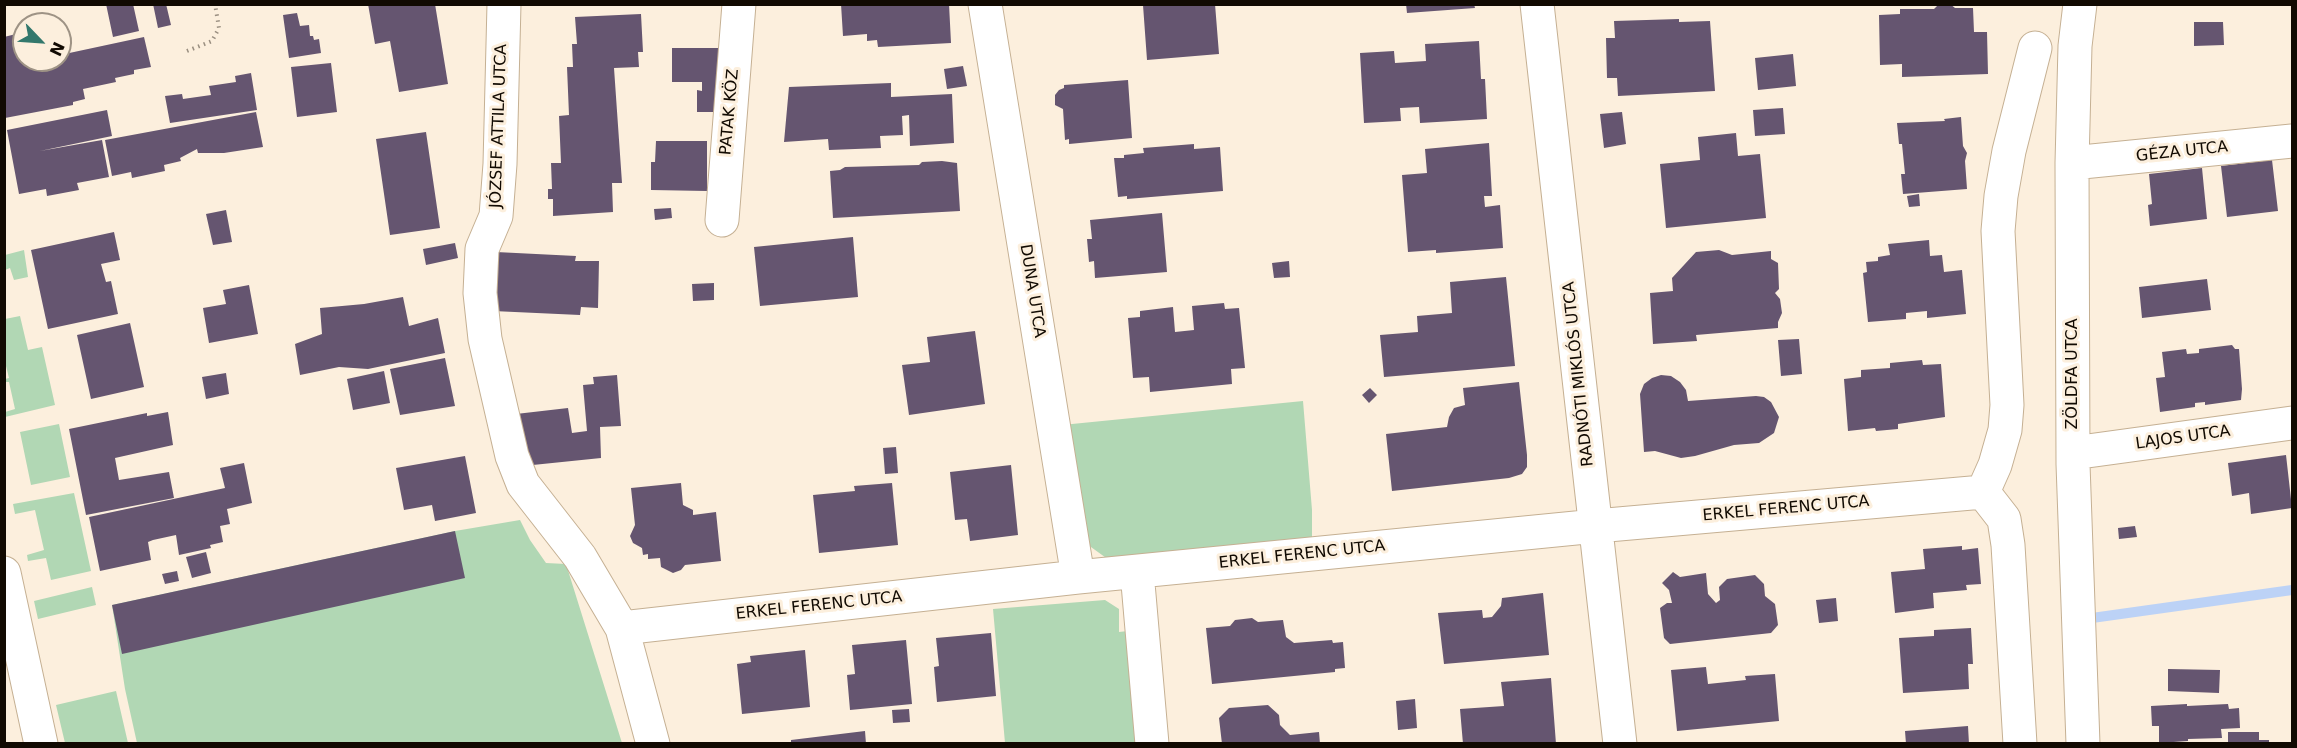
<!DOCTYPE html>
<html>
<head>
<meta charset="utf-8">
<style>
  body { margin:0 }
  #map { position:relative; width:2297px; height:748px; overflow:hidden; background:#fcefdd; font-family:"DejaVu Sans",sans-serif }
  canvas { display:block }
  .frame { position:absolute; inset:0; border:6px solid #110a02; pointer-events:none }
  .north { position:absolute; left:12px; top:12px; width:60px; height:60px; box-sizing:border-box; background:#fcefdd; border:2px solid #9e9385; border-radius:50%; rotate:115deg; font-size:16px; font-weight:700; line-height:24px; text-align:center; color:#110a02 }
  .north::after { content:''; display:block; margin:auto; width:21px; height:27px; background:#33786c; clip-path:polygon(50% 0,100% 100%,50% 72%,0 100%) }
</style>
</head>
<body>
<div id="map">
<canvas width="2297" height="748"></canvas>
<div class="frame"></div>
<div class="north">N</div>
</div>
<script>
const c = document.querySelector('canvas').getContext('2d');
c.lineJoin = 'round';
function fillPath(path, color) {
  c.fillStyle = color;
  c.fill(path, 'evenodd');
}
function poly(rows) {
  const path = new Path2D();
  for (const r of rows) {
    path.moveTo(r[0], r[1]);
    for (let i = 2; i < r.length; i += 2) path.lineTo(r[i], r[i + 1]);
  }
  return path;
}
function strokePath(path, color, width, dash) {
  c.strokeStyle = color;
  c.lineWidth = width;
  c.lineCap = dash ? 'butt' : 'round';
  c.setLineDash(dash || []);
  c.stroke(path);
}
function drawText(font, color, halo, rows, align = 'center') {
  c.font = font + ' "DejaVu Sans",sans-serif';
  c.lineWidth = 6;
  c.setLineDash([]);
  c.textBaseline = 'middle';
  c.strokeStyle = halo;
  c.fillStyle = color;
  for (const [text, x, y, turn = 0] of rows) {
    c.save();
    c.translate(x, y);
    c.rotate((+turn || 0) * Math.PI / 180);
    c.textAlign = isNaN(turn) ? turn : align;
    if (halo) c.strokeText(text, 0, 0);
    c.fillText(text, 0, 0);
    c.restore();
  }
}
fillPath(poly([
  [24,250,28,277,14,280,10,268,5,270,5,255],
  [20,316,28,350,42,347,55,405,5,417,5,412,15,409,9,382,5,382,5,379,9,378,5,362,5,319],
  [1303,401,1312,510,1312,541,1109,560,1084,542,1062,425],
  [59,424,70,477,31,485,20,432],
  [74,493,91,571,51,580,46,558,28,561,27,555,44,550,35,510,15,514,13,504],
  [520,520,530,540,546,563,566,564,622,743,137,743,125,689,112,605,455,531],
  [92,587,96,605,38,619,34,601],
  [1105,600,1119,609,1119,632,1128,631,1141,743,1005,743,993,609],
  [116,691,128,743,65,743,56,705]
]), '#b1d7b4');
strokePath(poly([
  [2092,618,2292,590]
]), '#bcd2f6', 10);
fillPath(poly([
  [106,4,133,4,139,31,113,37],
  [153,4,166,4,171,25,158,28],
  [368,4,435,4,448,84,399,92,390,41,375,44],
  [841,4,949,4,951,43,878,47,877,40,867,41,867,34,843,36],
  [1180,4,1215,4,1219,54,1147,60,1143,5],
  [1406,4,1474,4,1475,8,1407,13],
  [1939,4,1950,4,1955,8,1973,8,1974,32,1987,32,1988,74,1902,77,1902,64,1880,65,1879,15,1900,14,1900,9,1934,9],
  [297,13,300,26,309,25,310,36,313,36,314,40,319,39,321,53,289,58,283,15],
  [641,14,643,52,638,52,639,67,614,68,622,183,612,183,613,212,553,216,553,199,548,199,548,189,552,189,551,163,561,163,559,116,569,115,567,67,573,67,572,44,577,44,575,17],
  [1679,19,1679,22,1710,21,1715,91,1618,96,1617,78,1607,78,1606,38,1615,38,1614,21],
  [2194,22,2223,22,2224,45,2194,46],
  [24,32,24,60,60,60,60,55,144,37,151,67,134,70,134,74,115,78,116,82,83,89,85,99,73,102,73,105,5,118,4,37],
  [1479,41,1481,79,1485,79,1487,119,1420,123,1419,107,1400,108,1401,121,1364,123,1360,53,1394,51,1395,63,1426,61,1425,44],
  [672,48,722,48,717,112,697,112,697,90,702,91,702,82,672,82],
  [1793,54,1796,86,1758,90,1755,58],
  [331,63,337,112,297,117,291,67],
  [963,66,967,86,947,89,944,69],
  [251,73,257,110,170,123,165,96,182,94,183,99,211,95,209,86,236,82,235,76],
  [1128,80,1132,138,1069,144,1069,139,1065,140,1063,109,1055,105,1055,95,1059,90,1064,88,1064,85],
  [891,83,891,97,952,94,954,143,910,146,909,115,902,116,903,135,880,136,881,148,829,150,828,139,784,142,789,87],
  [1783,108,1785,134,1755,136,1753,110],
  [107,110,112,136,40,151,102,140,109,177,77,183,79,190,47,196,46,189,19,194,7,130],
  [256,112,263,147,224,153,198,153,197,149,180,158,181,161,164,165,165,171,132,178,131,172,112,176,105,140],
  [1622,112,1626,144,1604,148,1600,114],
  [1961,117,1963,146,1967,153,1965,161,1967,189,1903,194,1901,174,1905,174,1902,144,1899,144,1897,123,1945,121,1944,119],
  [426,132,440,228,390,235,376,139],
  [1736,133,1738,156,1760,154,1766,218,1666,228,1660,164,1700,160,1698,137],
  [656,141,707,141,707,191,651,190,651,162,655,162],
  [1489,143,1492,196,1484,196,1485,207,1500,205,1503,248,1436,253,1436,250,1408,252,1402,175,1427,173,1425,149],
  [1194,144,1194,149,1220,147,1223,191,1127,199,1127,196,1118,197,1114,158,1124,158,1124,155,1144,153,1143,148],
  [2272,160,2278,211,2227,217,2221,166],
  [942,161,957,163,960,211,833,218,830,171,840,170,845,167,919,165,922,162],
  [2202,168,2207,219,2150,226,2148,205,2152,204,2149,174],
  [1919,194,1920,206,1909,207,1907,196],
  [671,208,672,218,655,220,654,209],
  [226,210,232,242,213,245,206,214],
  [1162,213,1167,272,1095,278,1094,261,1089,262,1087,239,1092,239,1090,220],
  [114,232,120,260,101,264,106,282,111,281,118,314,48,329,31,250],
  [853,237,858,297,760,306,754,247],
  [1929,240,1930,256,1942,255,1944,272,1962,270,1966,314,1927,318,1927,311,1906,313,1906,319,1868,322,1863,273,1867,272,1866,262,1878,261,1878,257,1890,255,1888,244],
  [455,243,458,258,426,265,423,249],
  [1719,250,1732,255,1771,251,1771,259,1778,263,1779,289,1775,293,1780,299,1782,313,1778,322,1778,328,1696,335,1697,341,1653,344,1650,293,1673,291,1672,278,1696,252],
  [496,252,576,256,575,261,599,261,598,308,581,307,580,315,493,311],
  [1289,261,1290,277,1274,278,1272,263],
  [1506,277,1515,366,1384,377,1380,335,1418,332,1417,316,1452,313,1450,282],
  [2207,279,2211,310,2142,318,2139,287],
  [714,283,714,300,693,301,692,284],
  [249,285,258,334,209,343,203,308,226,304,223,290],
  [403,297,409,326,438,318,445,353,368,369,339,367,300,375,295,344,322,334,320,308,364,304],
  [1224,303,1225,309,1239,308,1245,368,1231,369,1232,384,1150,392,1149,377,1133,378,1128,318,1140,317,1140,311,1173,307,1175,332,1194,330,1192,306],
  [130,323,144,387,91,399,77,335],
  [975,331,985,404,909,415,902,365,930,362,927,337],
  [1799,339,1802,374,1781,376,1778,340],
  [2232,345,2235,349,2239,349,2242,389,2241,400,2205,405,2205,402,2195,403,2195,407,2160,412,2156,378,2165,377,2162,352,2186,349,2187,354,2199,353,2199,349],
  [445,358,455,406,400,415,390,369],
  [1922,360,1923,365,1941,364,1945,417,1898,424,1898,429,1876,431,1875,428,1848,431,1844,379,1861,377,1861,370,1890,368,1890,363],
  [384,371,390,403,353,410,347,379],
  [226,373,229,394,206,399,202,377],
  [617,375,621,426,600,427,601,458,523,466,516,414,568,408,572,433,587,431,583,385,594,384,593,377],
  [1661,375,1671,376,1680,382,1686,390,1688,401,1756,396,1764,397,1771,402,1779,417,1774,433,1759,443,1734,445,1695,456,1681,458,1655,451,1644,452,1640,394,1644,384,1652,378],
  [1519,382,1527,455,1527,467,1522,474,1509,478,1392,491,1386,434,1447,427,1449,417,1454,408,1465,405,1463,388],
  [1370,388,1377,395,1369,403,1362,395],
  [168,412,173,445,115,458,119,480,169,472,174,498,86,515,69,429,147,413,147,416],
  [896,447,898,473,885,474,883,448],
  [2286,455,2292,508,2251,514,2249,493,2232,496,2228,463],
  [465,456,476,513,435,521,432,505,404,510,396,468],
  [244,463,252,503,227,509,230,524,220,526,223,542,210,545,211,548,179,555,176,535,153,540,148,542,151,560,100,571,89,517,225,488,220,468],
  [1011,465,1018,535,970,541,967,519,955,520,950,472],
  [681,483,683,505,693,510,693,515,716,512,721,561,685,565,681,570,673,573,661,567,660,558,648,559,648,554,643,555,642,548,633,543,630,536,635,525,631,488],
  [892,483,898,545,819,553,813,495,855,491,854,486],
  [2135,526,2137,537,2119,539,2118,528],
  [455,531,465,578,122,654,112,605],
  [1962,546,1962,550,1978,548,1981,584,1966,585,1967,590,1933,593,1934,608,1895,613,1891,572,1925,569,1923,549],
  [206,552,211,573,192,578,186,557],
  [177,571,179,581,165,584,162,574],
  [1673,572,1680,577,1706,573,1708,594,1716,603,1720,600,1719,587,1727,579,1755,575,1764,584,1765,596,1775,604,1778,625,1771,633,1670,644,1664,638,1660,608,1667,603,1672,603,1669,590,1662,583],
  [1543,593,1549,655,1444,664,1438,613,1482,610,1483,618,1492,617,1501,606,1502,598],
  [1836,598,1838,621,1819,623,1816,600],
  [1252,618,1258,622,1283,620,1286,637,1294,643,1332,640,1333,643,1343,642,1345,668,1335,669,1335,672,1212,684,1206,628,1230,626,1235,620],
  [1971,628,1973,664,1968,664,1969,689,1903,693,1899,638,1934,636,1934,630],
  [991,633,996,696,937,702,934,667,939,666,936,638],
  [906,640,912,704,850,710,847,675,855,674,852,645],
  [805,650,810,707,742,714,737,664,751,662,750,656],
  [1706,667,1708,684,1746,680,1745,676,1775,674,1779,721,1677,731,1671,670],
  [2168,669,2220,670,2219,693,2168,691],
  [1551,678,1556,744,1463,744,1460,709,1504,706,1501,682],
  [1415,699,1417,728,1398,730,1396,701],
  [2187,704,2187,706,2228,704,2229,709,2239,708,2240,728,2221,729,2222,738,2188,739,2188,741,2159,743,2159,726,2152,726,2151,706],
  [1268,705,1279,715,1280,725,1290,735,1319,732,1320,744,1222,744,1219,718,1229,708],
  [909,709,910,722,893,723,892,710],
  [1968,726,1969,744,1906,744,1905,731],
  [865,731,866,744,791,744,791,740],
  [2228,732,2259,732,2259,740,2269,740,2269,744,2228,744]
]), '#655570');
const minor = poly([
  [504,4,500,164,496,216,482,249,480,293,485,339,512,456,523,484,580,557,622,628,653,744],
  [985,4,1078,577],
  [1537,4,1620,744],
  [2080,4,2075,46,2072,163,2073,464,2083,744],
  [2072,163,2292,141],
  [722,220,739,4],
  [2073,453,2292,423],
  [1983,492,1995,465,2005,430,2007,405,1998,231,2001,196,2009,151,2035,48],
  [1983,492,2004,519,2008,545,2020,744],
  [1137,572,1152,744],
  [4,573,41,744],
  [622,628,1078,577,1596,526,1983,492]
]);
strokePath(minor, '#c5b093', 35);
strokePath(poly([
  [187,51,212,41,219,28,215,4]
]), '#9a8f81', 4, [1.5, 4.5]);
strokePath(minor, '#fff', 33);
drawText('16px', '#110a02', '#fcefdd', [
  ["PATAK KÖZ",730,112,-85],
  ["JÓZSEF ATTILA UTCA",499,126,-88],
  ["GÉZA UTCA",2182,152,-6],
  ["DUNA UTCA",1032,291,81],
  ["RADNÓTI MIKLÓS UTCA",1579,374,-96],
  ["ZÖLDFA UTCA",2073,374,-90],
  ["LAJOS UTCA",2183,438,-8],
  ["ERKEL FERENC UTCA",1786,509,-5],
  ["ERKEL FERENC UTCA",1302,555,-6],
  ["ERKEL FERENC UTCA",819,606,-6]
]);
</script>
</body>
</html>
